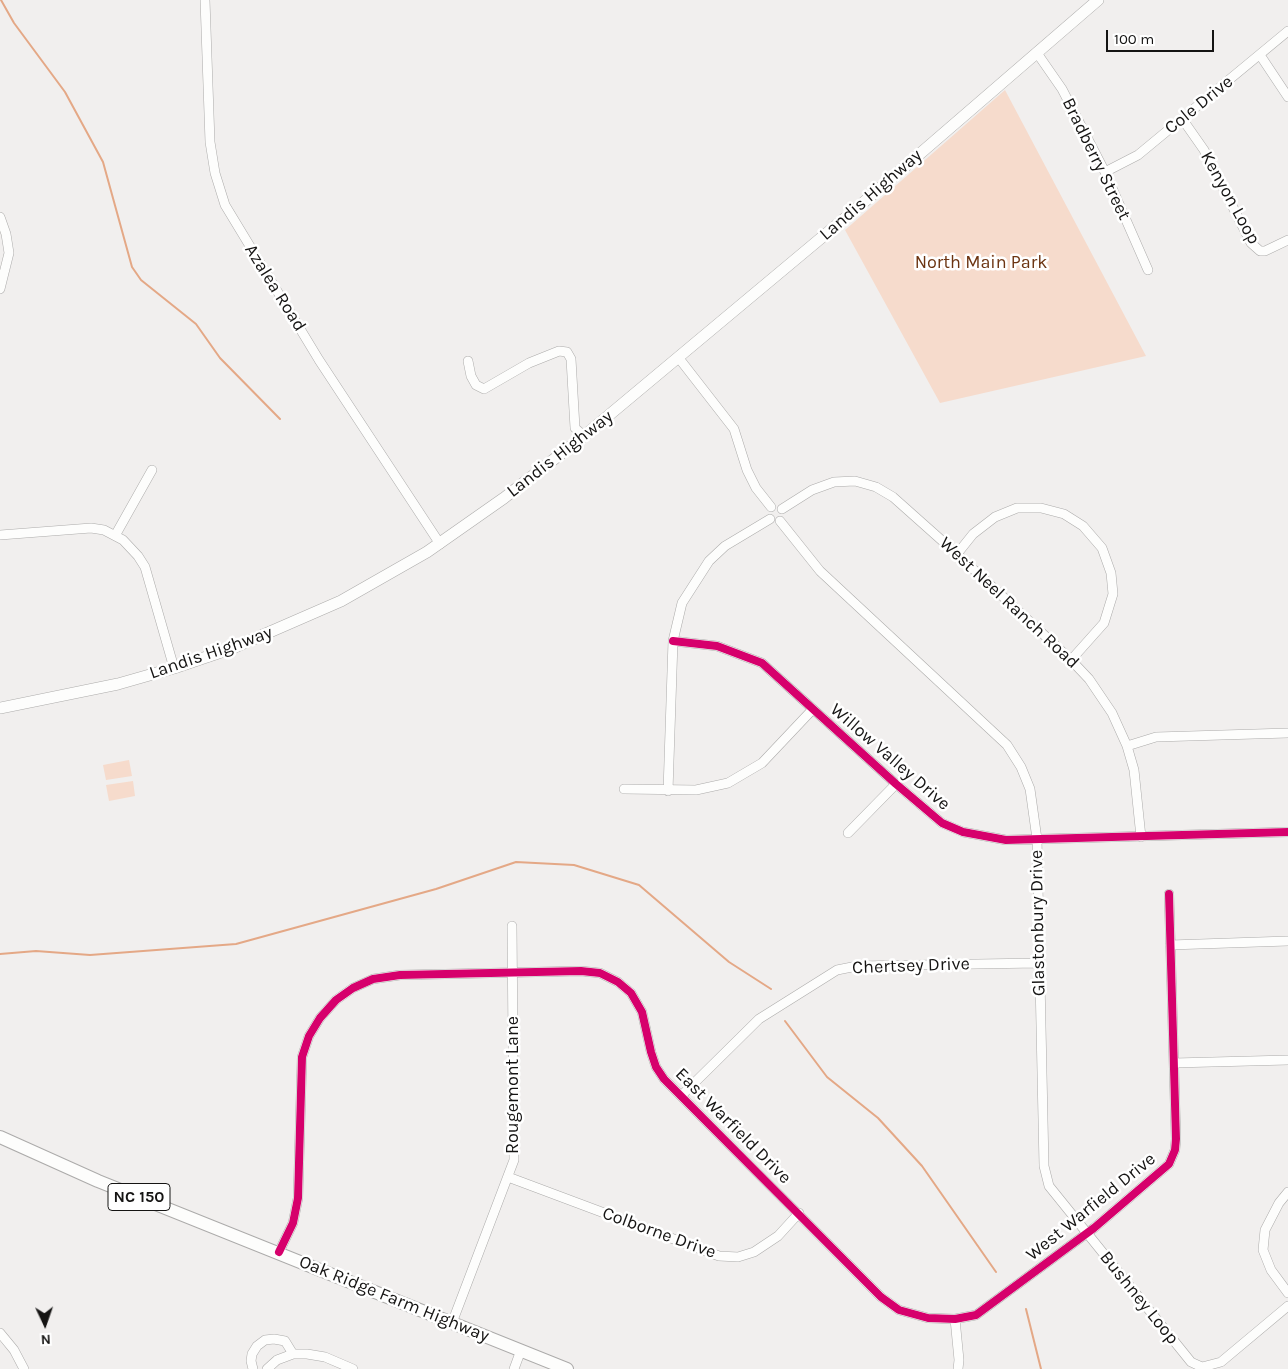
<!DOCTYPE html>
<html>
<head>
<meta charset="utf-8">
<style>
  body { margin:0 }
  #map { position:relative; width:1288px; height:1369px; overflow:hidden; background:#f1efee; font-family:Karla,sans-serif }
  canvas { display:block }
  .north { position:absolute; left:20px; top:1299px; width:50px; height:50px; -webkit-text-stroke:4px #fff; paint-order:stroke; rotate:177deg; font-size:14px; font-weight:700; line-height:20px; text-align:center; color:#151413 }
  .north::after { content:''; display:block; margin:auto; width:18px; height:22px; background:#151413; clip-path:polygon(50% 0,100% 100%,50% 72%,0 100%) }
  .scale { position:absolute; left:1106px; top:30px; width:108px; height:22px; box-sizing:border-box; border:2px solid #151413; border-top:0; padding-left:6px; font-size:15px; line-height:18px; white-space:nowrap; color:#151413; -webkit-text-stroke:4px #fff; paint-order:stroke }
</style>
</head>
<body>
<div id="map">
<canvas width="1288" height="1369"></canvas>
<div class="north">N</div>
<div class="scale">100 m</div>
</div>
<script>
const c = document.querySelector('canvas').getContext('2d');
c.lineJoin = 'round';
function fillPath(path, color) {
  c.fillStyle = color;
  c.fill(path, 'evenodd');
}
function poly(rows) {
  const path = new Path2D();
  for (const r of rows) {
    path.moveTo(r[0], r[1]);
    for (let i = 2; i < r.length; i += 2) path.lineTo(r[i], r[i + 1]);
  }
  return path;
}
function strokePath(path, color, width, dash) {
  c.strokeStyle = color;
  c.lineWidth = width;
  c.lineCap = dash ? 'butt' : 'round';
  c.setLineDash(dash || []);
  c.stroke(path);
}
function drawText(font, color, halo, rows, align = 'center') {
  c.font = font + ' Karla,sans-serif';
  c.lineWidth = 5;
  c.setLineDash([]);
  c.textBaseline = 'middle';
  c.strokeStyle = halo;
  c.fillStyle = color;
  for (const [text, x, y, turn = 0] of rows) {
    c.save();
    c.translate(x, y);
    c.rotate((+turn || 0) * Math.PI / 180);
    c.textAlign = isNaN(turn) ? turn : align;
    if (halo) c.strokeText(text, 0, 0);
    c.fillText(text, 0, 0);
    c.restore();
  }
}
fillPath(poly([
  [1005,90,1146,356,940,403,845,230],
  [129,760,132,776,106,780,103,765],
  [133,781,135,796,109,801,106,785]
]), '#f6dbcc');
strokePath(poly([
  [1,0,14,23,65,92,103,162,132,267,141,280,196,324,220,358,280,419],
  [0,954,36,951,90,955,236,944,436,889,516,862,574,865,639,885,729,962,771,989],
  [785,1021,827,1077,878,1118,922,1166,996,1272],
  [1026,1309,1041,1369]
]), '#e4a886', 2);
const street = poly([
  [205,0,210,142,215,173,225,205,319,360,440,544],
  [1037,53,1062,89,1105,172,1148,270],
  [1260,55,1288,97],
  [1183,120,1204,150,1251,243,1260,251,1265,251,1288,240],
  [1105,172,1138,155,1288,31],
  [0,217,6,234,9,253,0,289],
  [678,357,734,429,747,470,756,488,771,507],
  [468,361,471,376,476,385,484,389,529,363,559,351,567,352,571,359,575,428,584,436],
  [782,509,812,490,834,482,855,481,876,487,893,497,957,554,1071,660,1089,679,1112,713,1127,746,1134,770,1141,837],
  [780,521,820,571,1007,745,1021,767,1030,789,1037,839,1044,1166,1049,1186,1191,1362,1202,1367,1221,1362,1288,1306],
  [116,534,152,470],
  [0,535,91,528,104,530,123,540,138,556,145,567,174,668],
  [957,554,973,534,995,517,1017,508,1041,508,1064,514,1083,526,1102,548,1111,573,1113,594,1104,623,1071,660],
  [673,641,717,646,762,663,896,784,942,823,963,832,1006,840,1288,832],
  [1127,746,1156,737,1288,733],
  [624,789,696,790,728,783,762,763,813,709],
  [668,791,673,641,682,603,709,561,725,546,770,519],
  [848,833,896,784],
  [1170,945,1288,941],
  [1174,1063,1288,1060],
  [681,1096,759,1019,837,970,857,966,1038,963],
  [508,1177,719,1256,738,1257,754,1252,778,1236,799,1213],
  [1288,1192,1279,1203,1265,1230,1263,1250,1271,1270,1288,1293],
  [279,1252,293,1223,298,1198,302,1057,309,1036,320,1018,336,1000,353,988,373,979,400,975,581,971,600,973,618,982,631,993,642,1012,651,1052,656,1067,664,1079,881,1297,899,1310,928,1318,955,1319,976,1315,1094,1228,1169,1164,1175,1150,1176,1139,1169,894],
  [955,1319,959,1360,958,1369],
  [452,1323,514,1160,512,926],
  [0,1333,14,1350,24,1369],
  [253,1369,251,1361,252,1354,257,1346,265,1340,274,1339,285,1341,293,1354],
  [267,1369,277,1360,293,1354,307,1354,325,1357,353,1369],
  [514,1369,521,1350]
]);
const secondary = poly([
  [0,708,118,684,174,668,233,648,341,601,427,552,504,498,584,436,857,208,1098,0]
]);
const primary = poly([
  [0,1137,98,1181,567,1369]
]);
strokePath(street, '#acabaa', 10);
strokePath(secondary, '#acabaa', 12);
strokePath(primary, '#acabaa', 14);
strokePath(street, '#fdfdfc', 9);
strokePath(secondary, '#fdfdfc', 11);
strokePath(primary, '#fdfdfc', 12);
strokePath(poly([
  [673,641,717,646,762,663,896,784,942,823,963,832,1006,840,1288,832],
  [279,1252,293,1223,298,1198,302,1057,309,1036,320,1018,336,1000,353,988,373,979,400,975,581,971,600,973,618,982,631,993,642,1012,651,1052,656,1067,664,1079,881,1297,899,1310,928,1318,955,1319,976,1315,1094,1228,1169,1164,1175,1150,1176,1139,1169,894]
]), '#d6006c', 8);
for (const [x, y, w] of [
  [139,1197,62]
]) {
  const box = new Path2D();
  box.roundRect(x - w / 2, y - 13.5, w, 27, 4);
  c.fillStyle = '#fff';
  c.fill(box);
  strokePath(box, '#151413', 1);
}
drawText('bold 16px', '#151413', null, [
  ["NC 150",139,1197]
]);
drawText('18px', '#151413', '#fff', [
  ["Cole Drive",1199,105,-39],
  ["Bradberry Street",1096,159,64],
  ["Landis Highway",871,195,-41],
  ["Kenyon Loop",1230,198,61],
  ["Azalea Road",275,288,58],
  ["Landis Highway",560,454,-38],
  ["West Neel Ranch Road",1009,603,43],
  ["Landis Highway",211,653,-19],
  ["Willow Valley Drive",890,757,41],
  ["Glastonbury Drive",1038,923,-91],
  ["Chertsey Drive",911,966,-2],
  ["Rougemont Lane",513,1085,-90],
  ["East Warfield Drive",733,1126,45],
  ["West Warfield Drive",1091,1207,-39],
  ["Colborne Drive",659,1233,20],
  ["Bushney Loop",1139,1298,51],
  ["Oak Ridge Farm Highway",394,1299,22]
]);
drawText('18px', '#6c3411', '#fff', [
  ["North Main Park",981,263]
]);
</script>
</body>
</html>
